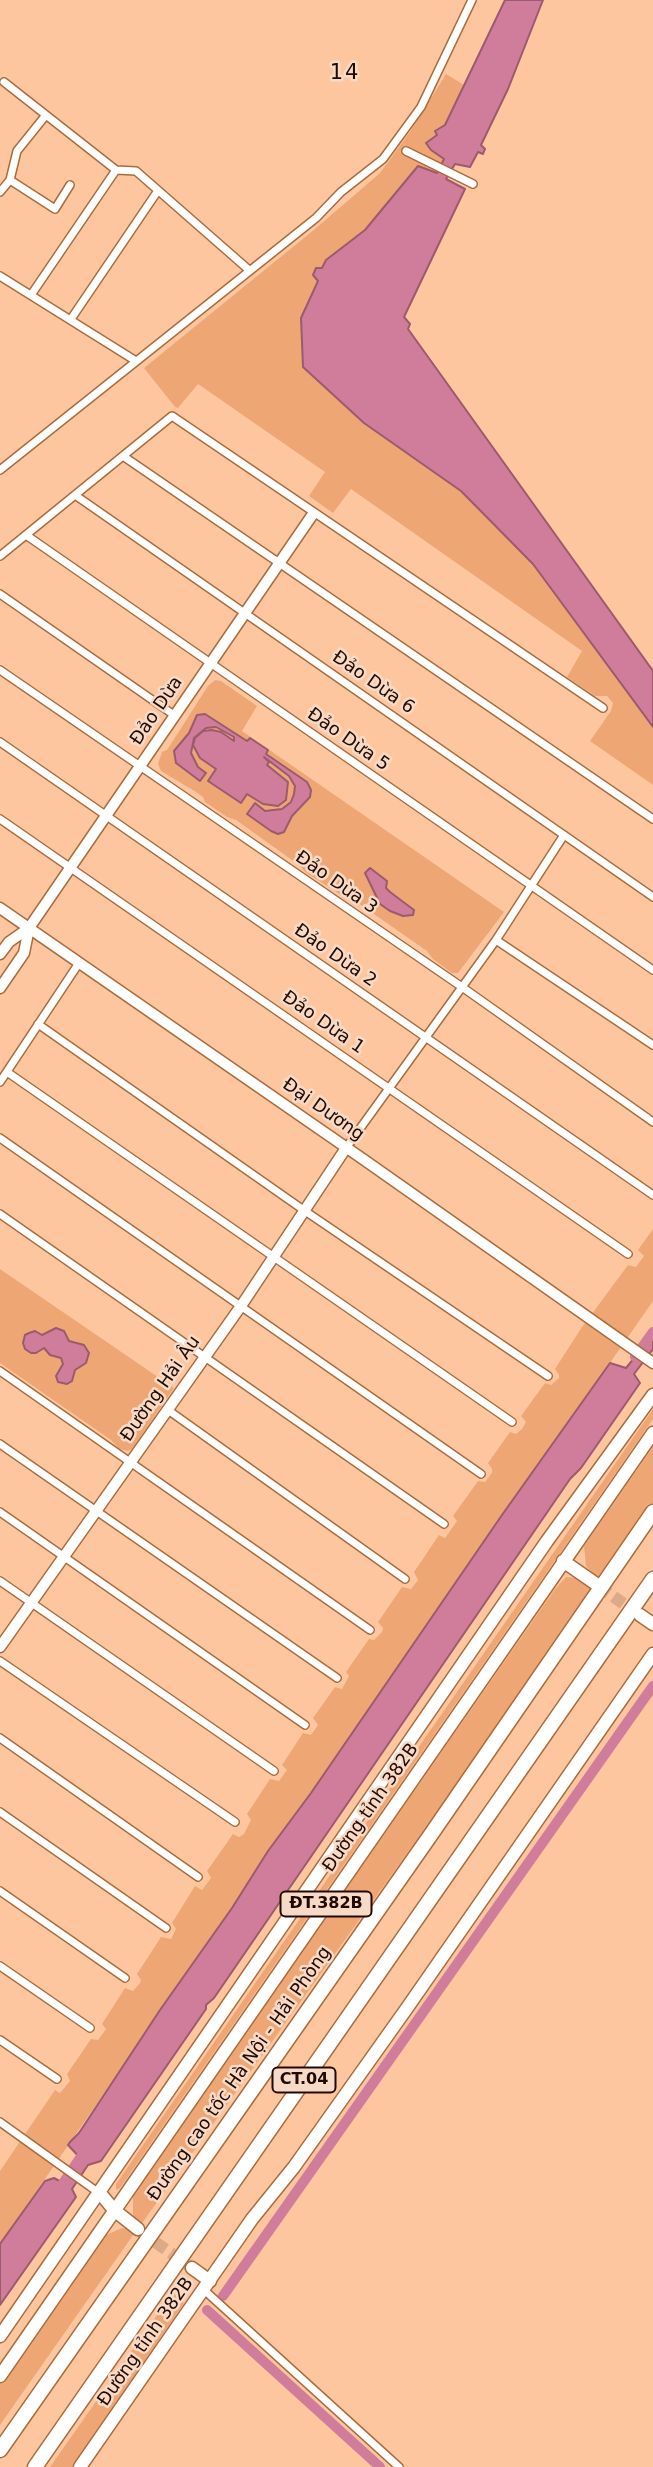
<!DOCTYPE html>
<html>
<head>
<meta charset="utf-8">
<style>
  body { margin:0 }
  canvas { display:block; background:#fdc69f }
</style>
</head>
<body>
<canvas width="653" height="2467"></canvas>
<script>
const c = document.querySelector('canvas').getContext('2d');
c.lineJoin = 'round';
function fillPath(path, color) {
  c.fillStyle = color;
  c.fill(path, 'evenodd');
}
function poly(rows) {
  const path = new Path2D();
  for (const r of rows) {
    path.moveTo(r[0], r[1]);
    for (let i = 2; i < r.length; i += 2) path.lineTo(r[i], r[i + 1]);
  }
  return path;
}
function strokePath(path, color, width, dash) {
  c.strokeStyle = color;
  c.lineWidth = width;
  c.lineCap = dash ? 'butt' : 'round';
  c.setLineDash(dash || []);
  c.stroke(path);
}
function drawText(font, color, halo, rows, align = 'center') {
  c.font = font + ' "DejaVu Sans",sans-serif';
  c.lineWidth = 5;
  c.setLineDash([]);
  c.textBaseline = 'middle';
  c.strokeStyle = halo;
  c.fillStyle = color;
  for (const [text, x, y, turn = 0] of rows) {
    c.save();
    c.translate(x, y);
    c.rotate((+turn || 0) * Math.PI / 180);
    c.textAlign = isNaN(turn) ? turn : align;
    if (halo) c.strokeText(text, 0, 0);
    c.fillText(text, 0, 0);
    c.restore();
  }
}
fillPath(poly([
  [446,74,464,85,445,125,439,128,435,132,438,134,430,139,429,146,431,150,444,159,437,174,418,166,365,230,326,260,301,318,303,367,364,423,461,491,533,564,653,727,653,785,590,741,611,711,613,703,607,696,595,696,567,677,582,651,351,489,333,513,309,496,325,472,198,384,178,408,175,407,144,368,315,229,380,173,410,132],
  [215,680,221,681,257,706,242,731,504,912,458,973,452,973,433,959,427,951,348,896,341,895,305,872,299,865,236,820,227,817,205,802,203,797,196,792,161,771,158,764,162,752,167,750,208,686],
  [653,1229,653,1301,311,1793,268,1851,232,1908,0,2244,0,2171,55,2090,60,2093,70,2081,67,2074,91,2039,98,2040,106,2029,102,2024,125,1988,133,1991,140,1983,141,1980,137,1974,161,1937,171,1939,176,1929,172,1923,195,1886,202,1890,211,1878,207,1871,233,1834,239,1837,244,1834,251,1820,247,1814,270,1779,279,1781,287,1770,282,1765,303,1733,311,1735,318,1725,313,1718,335,1687,342,1689,349,1676,346,1672,369,1639,374,1640,382,1632,383,1628,378,1622,402,1587,411,1589,418,1580,414,1572,439,1535,445,1538,457,1521,453,1516,478,1481,485,1482,492,1473,492,1469,488,1463,510,1432,516,1434,522,1429,526,1422,521,1416,545,1383,551,1385,559,1378,559,1375,555,1369,580,1330,628,1265,636,1267,644,1256,638,1250],
  [0,1269,174,1388,132,1449,128,1451,119,1449,111,1440,0,1363],
  [653,1409,653,1419,120,2188,116,2190,116,2184],
  [653,1447,653,1508,601,1583,586,1566,584,1546],
  [566,1577,579,1578,597,1588,140,2226,133,2216,133,2195,555,1589],
  [122,2228,136,2231,0,2425,0,2385,106,2235],
  [173,2292,184,2303,72,2467,50,2467]
]), '#eea774');
const water = poly([
  [505,0,543,0,508,89,481,145,485,149,483,154,478,152,470,167,455,164,446,179,465,189,404,317,410,324,408,329,653,671,653,727,533,564,461,491,364,423,303,367,301,318,318,281,313,275,316,268,322,268,326,260,365,230,418,166,437,173,444,159,431,150,426,143,437,135,435,131,445,125,505,0],
  [205,714,247,741,250,738,268,750,266,754,307,782,311,790,310,797,292,816,284,832,278,834,271,831,247,814,255,803,265,811,282,809,291,802,294,794,295,786,289,776,264,757,269,762,267,765,288,782,286,800,278,806,263,804,247,794,241,803,208,781,216,769,200,758,193,745,195,738,203,731,212,730,221,732,234,741,234,737,216,727,206,728,194,738,191,753,198,767,206,773,200,781,176,763,174,751,189,733,197,715,205,714],
  [370,868,387,881,386,888,390,892,414,910,413,915,403,916,390,911,380,904,365,873,370,868],
  [56,1328,64,1331,69,1341,84,1345,89,1353,86,1363,75,1370,72,1381,67,1384,58,1382,56,1376,63,1364,61,1358,50,1355,44,1348,36,1353,31,1353,25,1349,23,1343,25,1335,29,1333,35,1331,42,1335,56,1328],
  [653,1335,653,1349,634,1374,640,1383,581,1468,570,1479,214,1998,206,2005,206,2009,101,2161,88,2165,72,2189,76,2197,0,2305,0,2244,45,2181,54,2178,65,2184,82,2160,68,2145,70,2142,79,2133,160,2010,232,1908,268,1851,311,1793,502,1515,610,1363,626,1368,653,1335]
]);
fillPath(water, '#d07d9c');
strokePath(water, '#9c5a6d', 2);
strokePath(poly([
  [635,1357,653,1332],
  [57,2192,86,2149],
  [223,2296,653,1686],
  [207,2310,380,2467]
]), '#d07d9c', 10);
strokePath(poly([
  [599,1586,639,1615],
  [141,2232,192,2268]
]), '#dcaa87', 12, [12, 6]);
const street = poly([
  [4,82,116,170,136,171,249,270],
  [406,151,473,184],
  [10,180,17,151,46,115],
  [0,192,10,180,55,209,70,185],
  [0,276,136,361],
  [31,295,116,170],
  [71,319,157,192],
  [123,456,653,819],
  [0,470,316,218,341,192,383,159,421,107,472,0],
  [75,495,653,897],
  [26,535,653,970],
  [0,556,172,416,603,708],
  [0,594,174,715],
  [0,670,462,987,653,1122],
  [0,742,653,1195],
  [0,819,628,1254],
  [496,940,653,1045],
  [38,1024,305,1211,548,1376],
  [7,1072,512,1422],
  [0,1082,79,963],
  [0,1138,481,1474],
  [346,1148,496,940,564,835],
  [0,1214,444,1524],
  [0,1371,370,1630],
  [168,1410,405,1579],
  [0,1444,337,1678],
  [0,1512,305,1725],
  [0,1581,274,1771],
  [0,1661,235,1822],
  [0,1738,198,1877],
  [0,1812,166,1928],
  [0,1891,125,1978],
  [0,1966,90,2028],
  [0,2040,57,2079],
  [0,2122,99,2193],
  [203,2289,399,2467]
]);
const secondary = poly([
  [0,908,360,1157,653,1363],
  [0,954,9,942,29,928,313,514],
  [0,988,24,953,29,928],
  [0,1647,241,1306,346,1148]
]);
const primary = poly([
  [563,1561,599,1586],
  [640,1615,653,1624],
  [100,2193,114,2210,138,2229],
  [192,2268,210,2281],
  [0,2336,547,1541,653,1395],
  [0,2376,653,1433],
  [80,2467,252,2219,294,2167,407,2008,653,1654]
]);
const highway = poly([
  [0,2450,432,1833,653,1512],
  [35,2467,653,1579]
]);
strokePath(street, '#ab6c3c', 10);
strokePath(secondary, '#ab6c3c', 13);
strokePath(primary, '#ab6c3c', 15);
strokePath(highway, '#ab6c3c', 17);
strokePath(street, '#fff', 7);
strokePath(secondary, '#fff', 10);
strokePath(primary, '#fff', 12);
strokePath(highway, '#fff', 14);
for (const [x, y, w] of [
  [326,1904,91],
  [304,2080,63]
]) {
  const box = new Path2D();
  box.roundRect(x - w / 2, y - 12.5, w, 25, 5);
  c.fillStyle = '#f6dac6';
  c.fill(box);
  strokePath(box, '#220a00', 2);
}
drawText('bold 16px', '#220a00', null, [
  ["ĐT.382B",326,1904],
  ["CT.04",304,2080]
]);
drawText('18px', '#220a00', '#f6dac6', [
  ["Đảo Dừa 6",373,683,35],
  ["Đảo Dừa",157,711,-56],
  ["Đảo Dừa 5",348,740,35],
  ["Đảo Dừa 3",336,883,35],
  ["Đảo Dừa 2",335,956,35],
  ["Đảo Dừa 1",323,1023,35],
  ["Đại Dương",323,1110,35],
  ["Đường Hải Âu",161,1389,-55],
  ["Đường tỉnh 382B",371,1808,-55],
  ["Đường cao tốc Hà Nội - Hải Phòng",240,2074,-55],
  ["Đường tỉnh 382B",146,2342,-55]
]);
c.letterSpacing = '2px';
drawText('21px', '#220a00', '#f6dac6', [
  ["14",345,74]
]);
c.letterSpacing = '0px';
</script>
</body>
</html>
